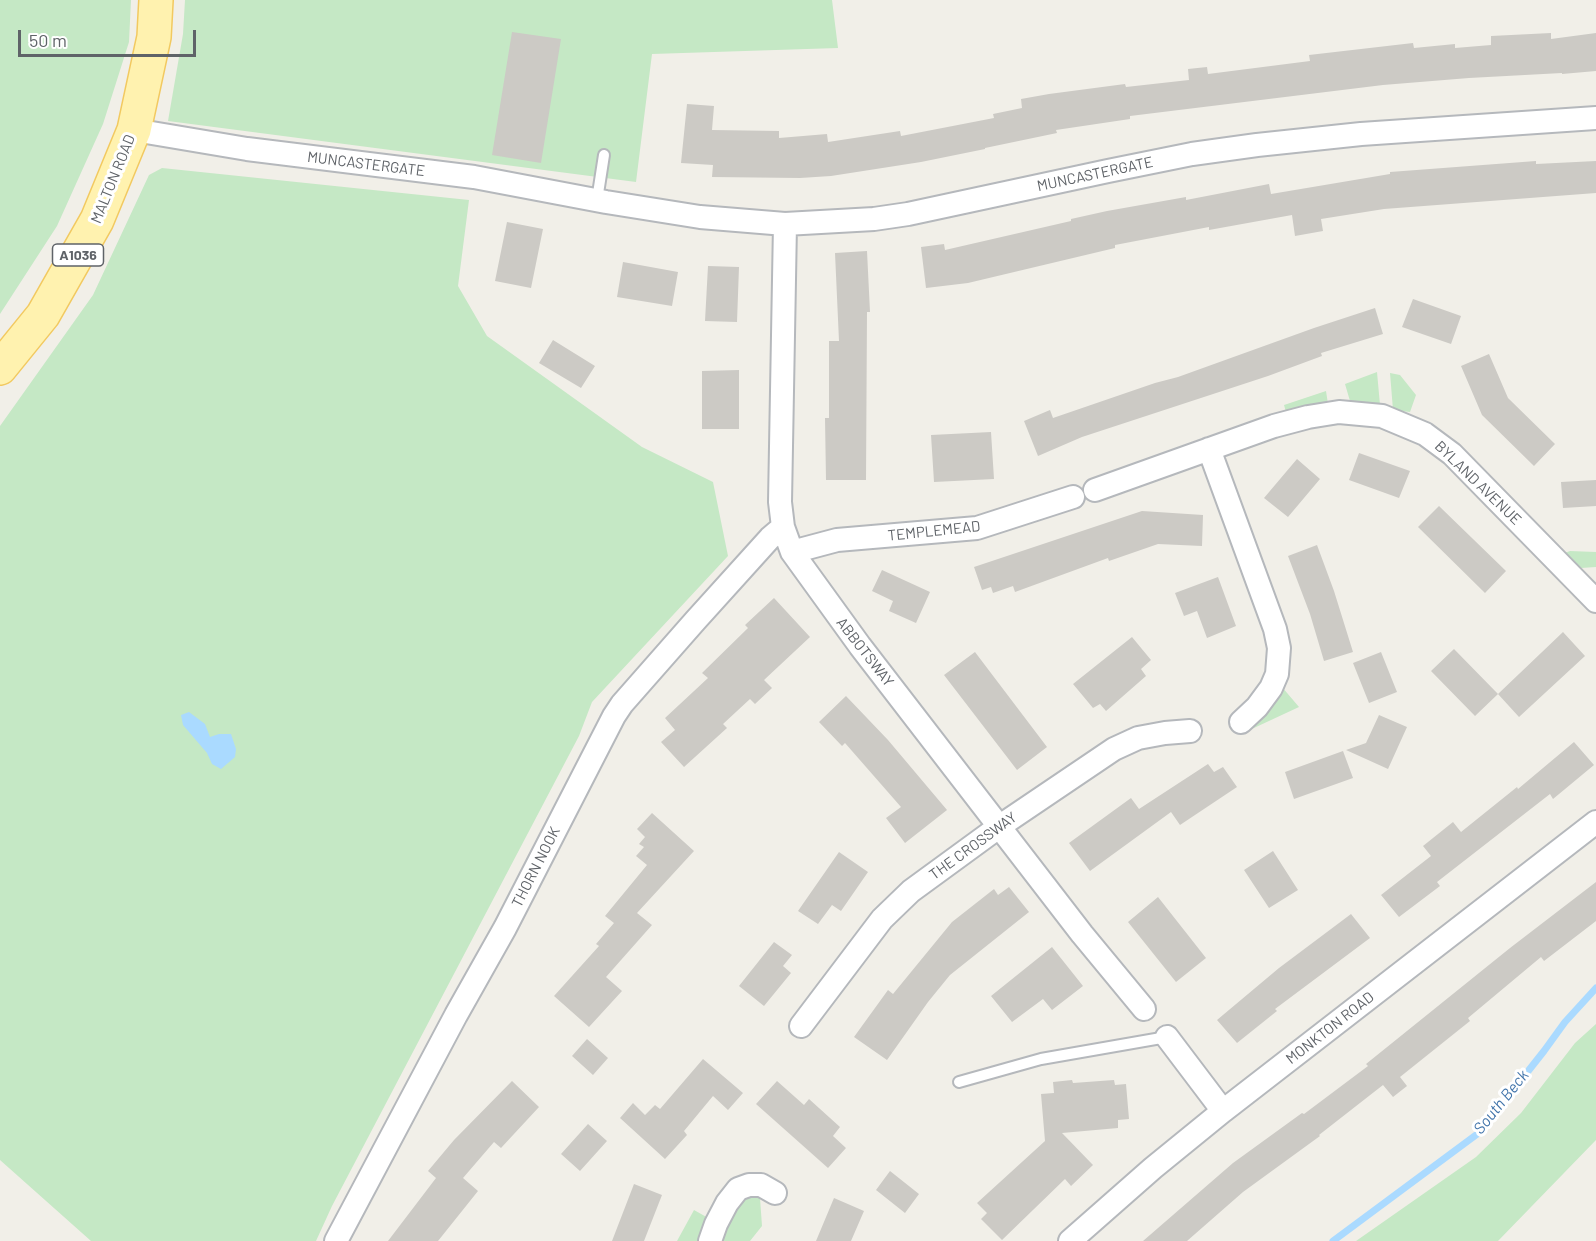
<!DOCTYPE html>
<html>
<head>
<meta charset="utf-8">
<style>
  body { margin:0 }
  #map { position:relative; width:1596px; height:1241px; overflow:hidden; background:#f1efe8; font-family:Barlow,sans-serif }
  canvas { display:block }
  .scale { position:absolute; left:18px; top:30px; width:178px; height:27px; box-sizing:border-box; border:3px solid #5f6368; border-top:0; padding-left:8px; font-size:18px; line-height:21px; white-space:nowrap; color:#5f6368; -webkit-text-stroke:4px #fff; paint-order:stroke }
</style>
</head>
<body>
<div id="map">
<canvas width="1596" height="1241"></canvas>
<div class="scale">50 m</div>
</div>
<script>
const c = document.querySelector('canvas').getContext('2d');
c.lineJoin = 'round';
function fillPath(path, color) {
  c.fillStyle = color;
  c.fill(path, 'evenodd');
}
function poly(rows) {
  const path = new Path2D();
  for (const r of rows) {
    path.moveTo(r[0], r[1]);
    for (let i = 2; i < r.length; i += 2) path.lineTo(r[i], r[i + 1]);
  }
  return path;
}
function strokePath(path, color, width, dash) {
  c.strokeStyle = color;
  c.lineWidth = width;
  c.lineCap = dash ? 'butt' : 'round';
  c.setLineDash(dash || []);
  c.stroke(path);
}
function drawText(font, color, halo, rows, align = 'center') {
  c.font = font + ' Barlow,sans-serif';
  c.lineWidth = 6;
  c.setLineDash([]);
  c.textBaseline = 'middle';
  c.strokeStyle = halo;
  c.fillStyle = color;
  for (const [text, x, y, turn = 0] of rows) {
    c.save();
    c.translate(x, y);
    c.rotate((+turn || 0) * Math.PI / 180);
    c.textAlign = isNaN(turn) ? turn : align;
    if (halo) c.strokeText(text, 0, 0);
    c.fillText(text, 0, 0);
    c.restore();
  }
}
fillPath(poly([
  [0,0,131,0,129,42,103,124,57,226,0,314],
  [185,0,832,0,838,48,652,54,636,182,168,121,183,34],
  [162,168,469,200,458,286,487,336,642,447,713,482,728,556,592,702,579,736,332,1206,316,1241,91,1241,0,1160,0,426,93,295,149,175],
  [1377,372,1380,405,1350,401,1345,384],
  [1390,373,1400,375,1416,395,1410,412,1393,410],
  [1326,391,1328,404,1311,405,1286,412,1284,405],
  [1570,551,1596,552,1596,567,1581,568,1571,563,1562,554],
  [1282,687,1299,707,1241,734,1268,708],
  [1596,1024,1596,1140,1498,1241,1356,1241,1476,1157,1521,1113,1575,1043],
  [756,1193,760,1198,762,1226,750,1241,718,1241,719,1234,742,1200],
  [694,1210,710,1219,702,1241,677,1241]
]), '#c5e8c5');
fillPath(poly([
  [189,712,205,724,210,737,219,734,231,734,236,749,235,757,221,769,212,764,207,753,183,725,181,715]
]), '#aadaff');
strokePath(poly([
  [1333,1241,1480,1132,1544,1051,1565,1022,1596,988]
]), '#aadaff', 7);
fillPath(poly([
  [512,32,561,39,541,163,492,155],
  [1551,33,1551,39,1596,33,1596,71,1562,74,1562,73,1469,78,1383,85,1130,116,1130,119,1056,130,1057,133,985,148,985,149,921,162,831,176,800,178,712,177,713,165,681,163,687,104,714,106,712,130,779,131,779,138,827,134,828,142,900,131,901,136,994,118,993,114,1022,108,1021,99,1049,94,1125,84,1126,87,1189,80,1188,69,1207,67,1208,74,1310,61,1309,55,1413,43,1414,48,1455,44,1455,48,1491,45,1491,36],
  [1536,161,1536,164,1596,161,1596,193,1384,209,1321,219,1323,231,1295,236,1292,215,1209,230,1209,227,1115,245,1115,248,968,283,926,288,921,247,944,244,945,250,1071,221,1071,219,1107,211,1186,197,1186,200,1269,184,1271,194,1390,174,1390,172],
  [507,222,543,229,531,288,495,281],
  [867,251,870,312,867,312,866,480,826,480,825,418,829,418,829,341,839,341,835,253],
  [623,262,678,272,672,306,617,297],
  [708,266,739,267,737,322,705,321],
  [1413,299,1461,316,1451,344,1402,327],
  [1375,308,1383,334,1321,353,1322,356,1268,376,1082,437,1038,456,1024,421,1050,410,1053,418,1155,383,1178,377,1314,328],
  [553,340,595,366,581,388,539,363],
  [1489,354,1508,398,1555,444,1534,466,1482,415,1461,366],
  [739,370,739,429,702,429,702,371],
  [991,432,994,479,934,482,931,435],
  [1359,453,1410,471,1399,498,1349,480],
  [1297,459,1320,479,1288,517,1264,498],
  [1596,480,1596,506,1563,508,1561,482],
  [1439,506,1506,571,1485,593,1418,527],
  [1142,511,1203,515,1202,546,1158,544,1109,561,1108,558,1015,592,1013,586,993,593,991,587,982,590,974,567],
  [1317,545,1334,591,1353,652,1324,661,1310,614,1288,556],
  [882,570,930,592,916,623,889,611,893,601,872,591],
  [1218,577,1236,626,1207,638,1197,611,1184,616,1175,593],
  [774,598,810,637,764,680,772,688,755,704,750,699,723,724,727,728,684,767,661,742,675,730,665,718,708,678,702,673,748,628,745,625],
  [1563,632,1585,656,1519,717,1498,694],
  [1132,637,1151,660,1141,669,1146,676,1106,711,1100,704,1093,708,1073,684],
  [1454,649,1498,694,1475,716,1431,671],
  [975,652,1047,747,1017,770,944,675],
  [1381,652,1397,692,1369,703,1353,663],
  [846,696,888,740,947,810,905,843,886,818,901,807,845,743,842,746,819,722],
  [1379,715,1407,727,1388,769,1346,750,1366,743],
  [1574,742,1594,765,1553,799,1550,794,1437,882,1440,886,1399,917,1381,895,1431,856,1423,846,1453,822,1461,832,1517,787,1518,789],
  [1343,751,1353,778,1294,799,1285,772],
  [1208,764,1214,772,1223,767,1237,787,1180,825,1171,812,1090,871,1069,843,1131,798,1139,809],
  [652,813,694,851,637,913,652,925,606,977,622,991,589,1027,554,996,599,946,596,944,614,923,605,916,647,865,636,856,644,847,639,844,645,837,637,829],
  [1273,851,1298,890,1269,908,1244,870],
  [839,852,868,872,841,911,832,905,818,924,798,911],
  [1596,882,1596,921,1544,961,1541,957,1468,1018,1470,1021,1400,1077,1407,1086,1393,1097,1383,1085,1319,1135,1320,1136,1243,1192,1187,1241,1143,1241,1233,1163,1302,1113,1304,1114,1368,1066,1366,1064,1510,948],
  [1009,887,1029,912,950,975,928,1002,887,1060,854,1037,888,990,893,994,952,922,994,889,998,895],
  [1158,897,1206,958,1176,982,1128,922],
  [1351,914,1370,938,1275,1009,1277,1011,1237,1043,1217,1020,1279,968],
  [774,942,792,955,783,966,791,973,764,1006,739,986],
  [1052,947,1083,986,1052,1010,1043,999,1012,1022,991,996],
  [587,1039,608,1058,593,1075,572,1056],
  [703,1059,743,1093,728,1110,713,1096,684,1131,687,1135,665,1159,620,1118,633,1103,645,1115,655,1105,660,1109],
  [1072,1080,1073,1083,1114,1080,1115,1085,1126,1084,1129,1119,1118,1120,1118,1128,1062,1133,1093,1165,1071,1186,1065,1179,1002,1240,981,1219,987,1213,977,1203,1045,1141,1041,1094,1054,1093,1053,1082],
  [512,1081,539,1107,501,1148,494,1142,463,1178,478,1191,438,1241,388,1241,436,1178,428,1171,454,1140],
  [777,1081,804,1105,809,1099,840,1127,833,1136,846,1148,828,1168,756,1104],
  [588,1124,607,1141,580,1171,561,1154],
  [890,1171,919,1194,905,1213,876,1190],
  [634,1184,662,1195,644,1241,612,1241],
  [834,1198,864,1211,851,1241,816,1241]
]), '#cccac5');
const lane = poly([
  [597,200,604,155],
  [959,1082,1041,1059,1167,1037]
]);
const street = poly([
  [134,130,247,149,474,177,606,202,700,217,785,224,874,219,908,214,1108,171,1192,154,1257,145,1361,134,1596,118],
  [785,224,780,502,783,527,792,552,860,646,1082,934,1144,1009],
  [1209,449,1275,629,1279,648,1277,674,1271,688,1257,707,1241,722],
  [1095,490,1274,426,1308,417,1339,412,1382,416,1425,434,1452,454,1596,601],
  [792,552,837,540,977,528,1073,497],
  [801,1026,882,919,911,891,1000,826,1114,749,1138,738,1165,733,1190,731],
  [1167,1037,1223,1111],
  [336,1241,456,1015,505,928,614,716,622,704,695,621,770,538,783,527],
  [710,1241,716,1224,727,1203,738,1189,749,1185,761,1185,775,1193],
  [1070,1241,1153,1168,1223,1111,1596,822]
]);
const primary = poly([
  [0,368,43,315,97,220,134,130,154,37,156,0]
]);
strokePath(lane, '#b5b8bc', 14);
strokePath(street, '#b5b8bc', 26);
strokePath(primary, '#f2c960', 36);
strokePath(lane, '#fff', 10);
strokePath(street, '#fff', 22);
strokePath(primary, '#fff2af', 33);
for (const [x, y, w] of [
  [78,255,51]
]) {
  const box = new Path2D();
  box.roundRect(x - w / 2, y - 11, w, 22, 4.5);
  c.fillStyle = '#fff';
  c.fill(box);
  strokePath(box, '#5f6368', 1.5);
}
drawText('bold 14px', '#5f6368', null, [
  ["A1036",78,255]
]);
drawText('15px', '#5f6368', '#fff', [
  ["MUNCASTERGATE",366,164,7],
  ["MUNCASTERGATE",1095,174,-12],
  ["MALTON ROAD",113,179,-68],
  ["BYLAND AVENUE",1478,483,44],
  ["TEMPLEMEAD",934,531,-6],
  ["ABBOTSWAY",865,652,52],
  ["THE CROSSWAY",973,846,-36],
  ["THORN NOOK",536,867,-63],
  ["MONKTON ROAD",1330,1028,-38]
]);
drawText('italic 16px', '#4174aa', '#fff', [
  ["South Beck",1501,1102,-51]
]);
</script>
</body>
</html>
